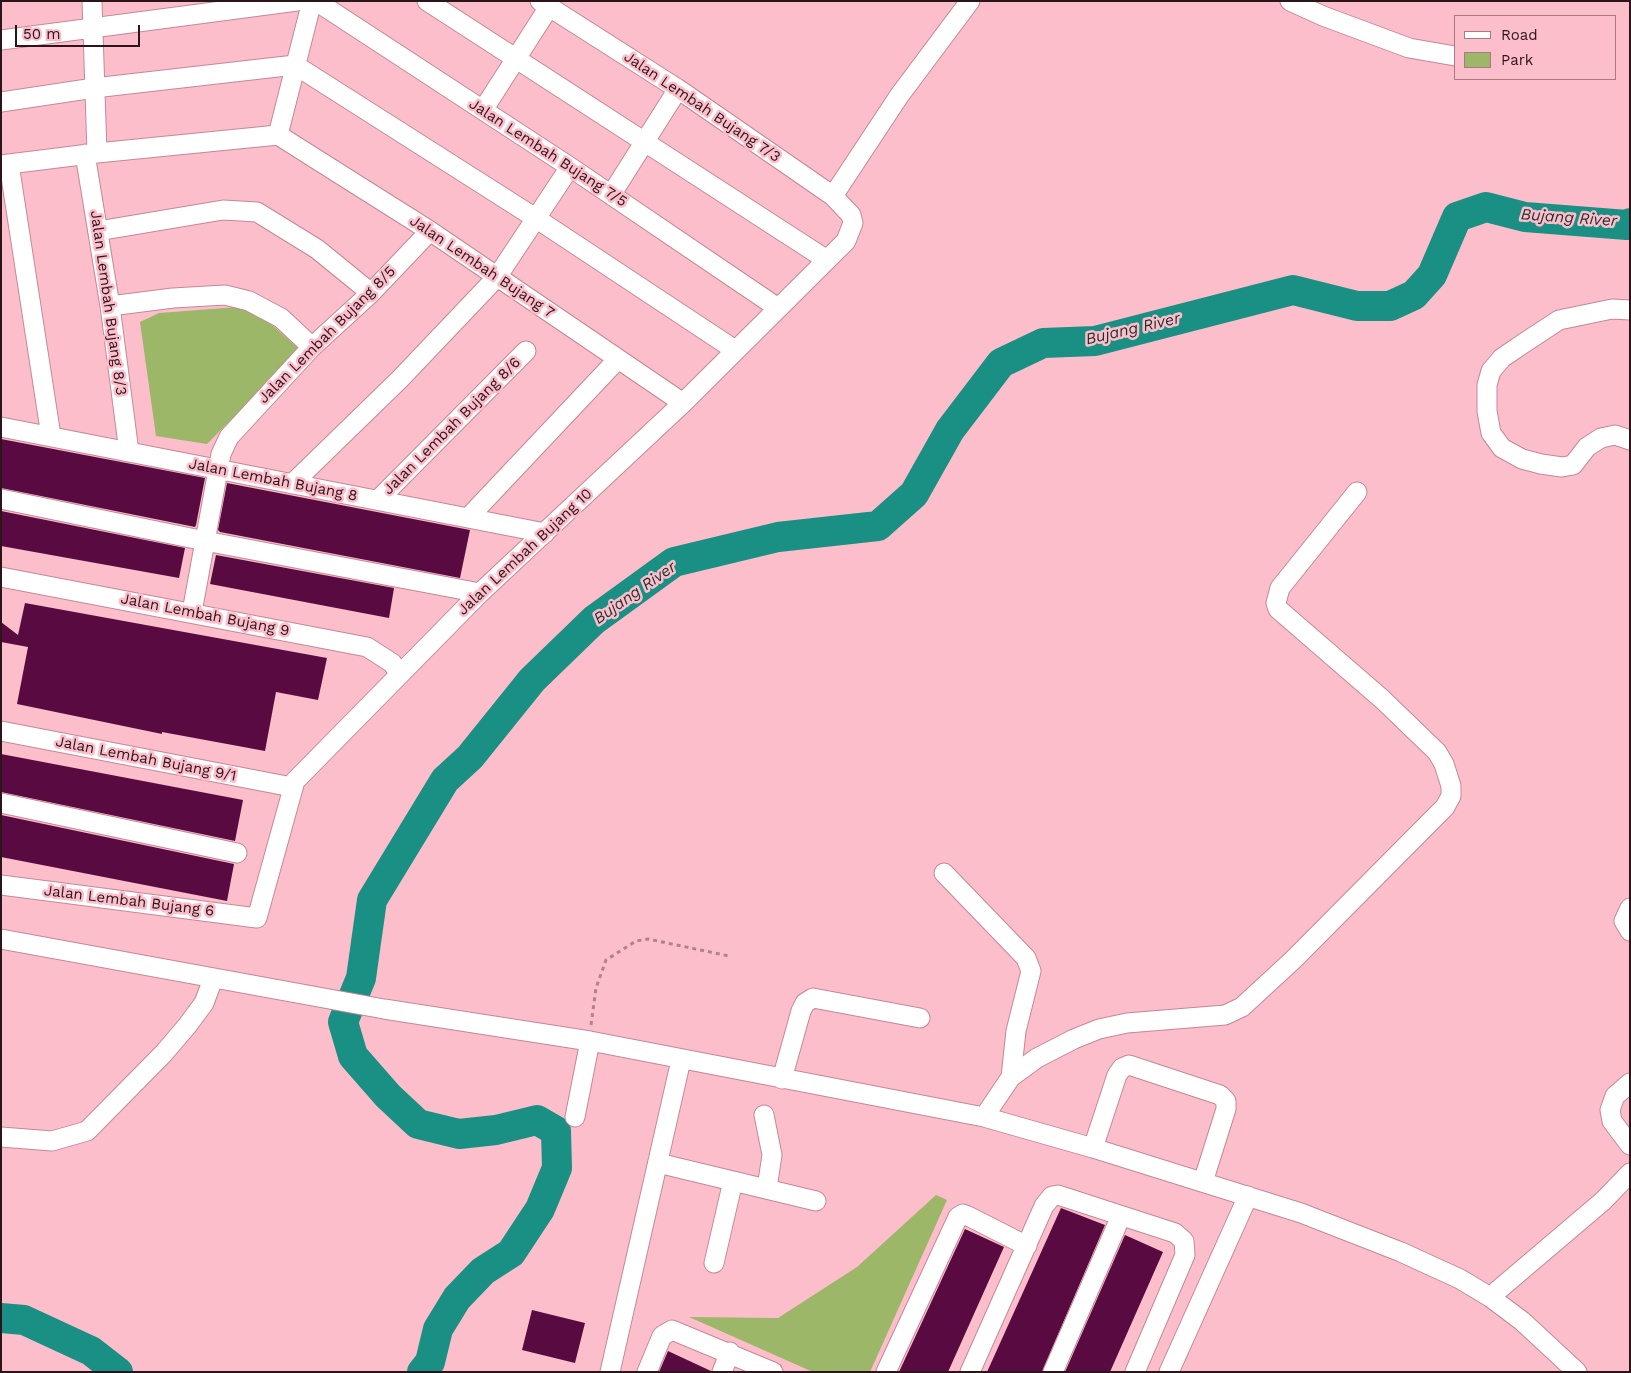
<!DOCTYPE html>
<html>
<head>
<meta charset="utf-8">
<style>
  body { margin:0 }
  #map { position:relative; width:1631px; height:1373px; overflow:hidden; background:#fdbecb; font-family:"Work Sans",sans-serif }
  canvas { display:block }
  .frame { position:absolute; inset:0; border:2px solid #2b151a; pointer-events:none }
  .legend { position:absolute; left:1454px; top:15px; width:162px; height:65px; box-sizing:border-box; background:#fdbecb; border:1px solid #a97a84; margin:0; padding:6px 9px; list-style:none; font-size:15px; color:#2b151a }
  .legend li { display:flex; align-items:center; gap:10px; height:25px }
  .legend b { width:25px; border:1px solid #a97a84 }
  .scale { position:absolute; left:15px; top:25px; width:125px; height:22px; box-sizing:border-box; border:2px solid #2b151a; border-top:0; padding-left:6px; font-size:15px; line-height:18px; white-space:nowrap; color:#2b151a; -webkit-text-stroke:4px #fdbecb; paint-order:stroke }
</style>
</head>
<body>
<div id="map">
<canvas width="1631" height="1373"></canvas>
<div class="frame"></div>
<ul class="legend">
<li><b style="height:6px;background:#fff"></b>Road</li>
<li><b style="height:14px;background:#9bb767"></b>Park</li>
</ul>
<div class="scale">50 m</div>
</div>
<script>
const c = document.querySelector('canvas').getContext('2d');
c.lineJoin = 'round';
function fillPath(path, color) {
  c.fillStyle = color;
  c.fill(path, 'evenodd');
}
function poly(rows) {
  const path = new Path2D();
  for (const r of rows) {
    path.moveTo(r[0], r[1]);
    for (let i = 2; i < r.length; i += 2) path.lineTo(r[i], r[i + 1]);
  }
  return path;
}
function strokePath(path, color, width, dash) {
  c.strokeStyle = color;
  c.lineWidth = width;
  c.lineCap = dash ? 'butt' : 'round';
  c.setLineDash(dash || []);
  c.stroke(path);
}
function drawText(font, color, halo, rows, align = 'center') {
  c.font = font + ' "Work Sans",sans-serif';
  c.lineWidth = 5;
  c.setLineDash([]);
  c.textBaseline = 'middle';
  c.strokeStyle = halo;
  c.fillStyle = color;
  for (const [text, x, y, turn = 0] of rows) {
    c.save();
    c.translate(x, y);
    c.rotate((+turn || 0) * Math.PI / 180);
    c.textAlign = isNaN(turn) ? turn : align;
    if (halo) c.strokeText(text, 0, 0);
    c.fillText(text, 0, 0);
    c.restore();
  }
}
fillPath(poly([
  [251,306,300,350,207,444,156,436,140,322,159,313],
  [936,1195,947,1200,870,1372,813,1372,689,1317,778,1318,857,1267]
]), '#9bb767');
strokePath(poly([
  [1,1318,24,1320,91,1351,118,1372],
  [422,1372,430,1362,438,1329,457,1298,483,1271,511,1253,540,1209,557,1168,556,1131,537,1120,496,1130,459,1134,418,1124,388,1096,353,1056,343,1022,361,978,372,900,445,780,470,757,532,680,594,620,674,562,778,537,878,526,914,494,950,430,1001,363,1043,343,1095,341,1293,290,1357,306,1390,306,1414,295,1432,275,1457,217,1486,207,1525,217,1627,225,1630,223]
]), '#1a8f84', 30);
fillPath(poly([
  [1,439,205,478,196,525,195,527,1,488],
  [227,483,470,530,460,578,220,532,218,530],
  [1,511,185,548,179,578,1,546],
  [216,555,394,588,389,618,210,584],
  [25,603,327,658,318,700,276,692,265,751,162,732,162,734,17,704,28,647,1,642,1,622,18,635],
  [1,754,243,800,235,841,1,792],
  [1,815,234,864,227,901,1,857],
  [1061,1208,1105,1225,1042,1372,987,1372],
  [965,1229,1004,1247,948,1372,899,1372],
  [1125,1235,1163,1252,1110,1372,1065,1372],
  [532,1310,585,1323,575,1363,522,1350],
  [668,1351,711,1371,711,1372,659,1372]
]), '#590b41');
const minor = poly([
  [92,1,97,153],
  [316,1,570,167,778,308],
  [427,1,827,260],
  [1290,1,1323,16,1409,48,1455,56],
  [1,40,297,1],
  [1,102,94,88,295,65,537,219,735,350],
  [483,110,549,7],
  [278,135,312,1],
  [85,154,110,306,129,452],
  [9,164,51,436],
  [1,165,97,153,278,135,430,231,683,403],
  [611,195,678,89],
  [833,196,899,96,970,1],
  [98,231,223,210,257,212,317,249,371,293],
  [110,306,173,298,225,295,249,301,281,318,312,347],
  [1630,310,1612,309,1559,320,1524,343,1502,358,1491,371,1487,385,1487,411,1491,433,1502,448,1522,459,1541,464,1562,467,1573,465,1587,447,1601,438,1615,435,1630,440],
  [1,427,545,533],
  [292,484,400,379,497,277,570,167],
  [1,499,205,541,480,593],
  [378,500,526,351],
  [468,518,618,359],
  [1,577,367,647,392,663,400,674],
  [192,612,221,454,229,437,312,347,371,293,430,231],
  [1,731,292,787],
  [1,803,237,853],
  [944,873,1026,958,1031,971,1016,1031,1011,1077,984,1117],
  [1,885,257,918,295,781,480,593,683,403,846,241,853,223,851,215,833,196,678,89,540,1],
  [1630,908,1624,921,1630,931],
  [1,939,384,1009,590,1041,984,1117,1093,1148,1301,1213,1401,1252,1460,1279,1490,1297,1522,1321,1577,1372],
  [1011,1077,1037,1058,1074,1039,1099,1029,1127,1023,1225,1015,1242,1007,1293,960,1445,807,1451,796,1451,786,1444,764,1437,752,1382,699,1278,609,1276,603,1280,588,1357,492],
  [782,1079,801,1011,805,1003,813,998,920,1018],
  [1630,1083,1615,1096,1610,1110,1612,1121,1630,1145],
  [764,1115,772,1155,767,1188],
  [575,1117,590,1041],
  [1,1137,52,1141,87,1131,163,1054,187,1026,204,1003,213,979],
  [1093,1148,1117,1075,1122,1068,1129,1065,1220,1095,1226,1101,1226,1109,1203,1182],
  [658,1163,816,1201],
  [714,1263,733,1181],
  [1490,1297,1603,1201,1630,1173],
  [610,1372,681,1060],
  [647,1372,662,1336,672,1330,773,1372],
  [722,1372,730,1352],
  [886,1372,958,1217,963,1214,968,1216,1027,1246],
  [970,1372,1044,1206,1052,1196,1058,1195,1175,1233,1184,1241,1185,1255,1135,1372],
  [1053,1372,1121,1216],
  [1169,1372,1248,1196]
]);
strokePath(minor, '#c48895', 21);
strokePath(poly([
  [591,1025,596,988,606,960,636,941,648,939,729,956]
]), '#b2828c', 3, [4, 4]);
strokePath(minor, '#fff', 19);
drawText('15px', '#2b151a', '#fdbecb', [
  ["Jalan Lembah Bujang 7/3",702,107,34],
  ["Jalan Lembah Bujang 7/5",548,153,33],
  ["Jalan Lembah Bujang 7",482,267,34],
  ["Jalan Lembah Bujang 8/3",108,303,82],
  ["Jalan Lembah Bujang 8/5",327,335,-45],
  ["Jalan Lembah Bujang 8/6",452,426,-45],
  ["Jalan Lembah Bujang 8",273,480,11],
  ["Jalan Lembah Bujang 10",525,552,-43],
  ["Jalan Lembah Bujang 9",205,615,11],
  ["Jalan Lembah Bujang 9/1",146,759,11],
  ["Jalan Lembah Bujang 6",129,901,7]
]);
drawText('italic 16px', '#1b322f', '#fdbecb', [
  ["Bujang River",1569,218,4],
  ["Bujang River",1133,329,-13],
  ["Bujang River",635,593,-35]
]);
</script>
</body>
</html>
